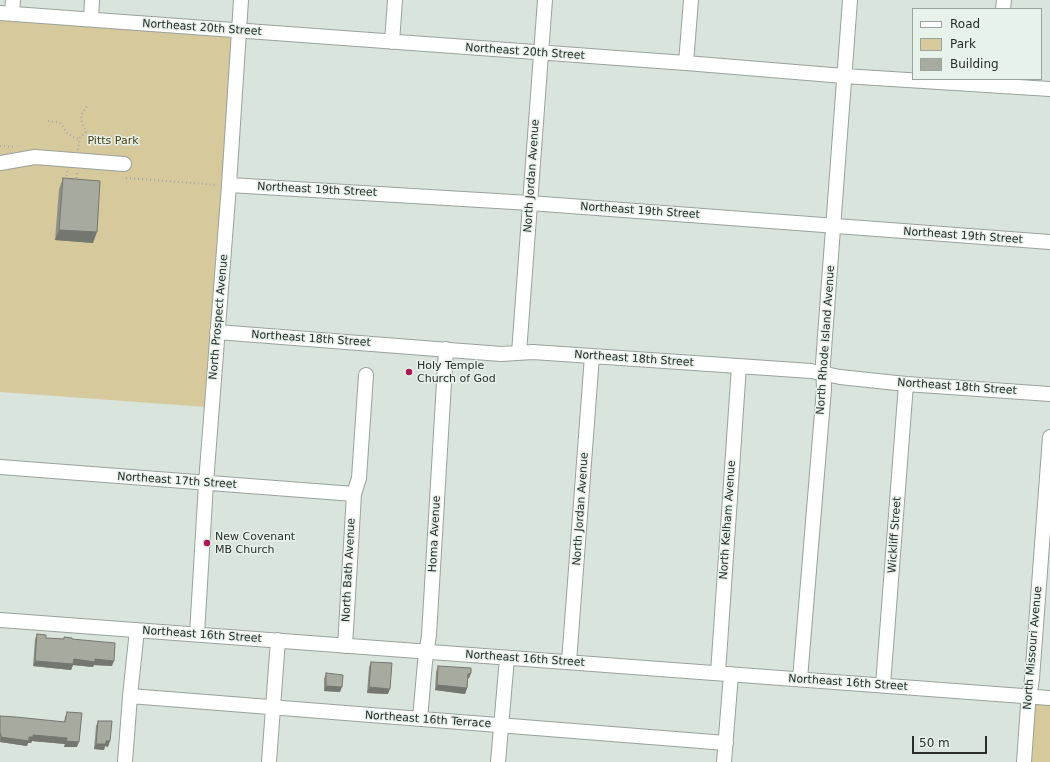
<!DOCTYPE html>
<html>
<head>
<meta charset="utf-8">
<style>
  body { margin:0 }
  #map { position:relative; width:1050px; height:762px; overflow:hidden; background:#d9e4dd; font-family:"DejaVu Sans",sans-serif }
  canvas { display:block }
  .legend { position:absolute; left:912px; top:8px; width:130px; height:72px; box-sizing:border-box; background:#e6f2ea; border:1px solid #9aa39d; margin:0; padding:5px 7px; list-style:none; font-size:12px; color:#292d2a }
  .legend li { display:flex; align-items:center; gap:8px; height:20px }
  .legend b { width:20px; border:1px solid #9aa39d }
  .scale { position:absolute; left:912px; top:736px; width:75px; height:18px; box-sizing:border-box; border:2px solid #292d2a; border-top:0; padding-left:5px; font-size:12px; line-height:14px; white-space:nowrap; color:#292d2a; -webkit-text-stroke:3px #e6f2ea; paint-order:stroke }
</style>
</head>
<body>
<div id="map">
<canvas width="1050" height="762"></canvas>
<ul class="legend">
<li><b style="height:5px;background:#fff"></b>Road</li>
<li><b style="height:11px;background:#d6c99b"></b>Park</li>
<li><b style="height:11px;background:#a6aa9f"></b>Building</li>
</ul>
<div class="scale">50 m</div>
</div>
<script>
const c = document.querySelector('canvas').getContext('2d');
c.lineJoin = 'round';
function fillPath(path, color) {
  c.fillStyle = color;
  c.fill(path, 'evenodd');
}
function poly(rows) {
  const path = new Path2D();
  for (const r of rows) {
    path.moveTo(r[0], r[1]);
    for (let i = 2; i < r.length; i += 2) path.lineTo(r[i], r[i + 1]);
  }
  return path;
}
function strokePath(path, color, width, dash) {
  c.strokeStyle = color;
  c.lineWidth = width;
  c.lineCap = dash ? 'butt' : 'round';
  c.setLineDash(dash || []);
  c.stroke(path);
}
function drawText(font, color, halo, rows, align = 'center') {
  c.font = font + ' "DejaVu Sans",sans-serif';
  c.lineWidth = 3;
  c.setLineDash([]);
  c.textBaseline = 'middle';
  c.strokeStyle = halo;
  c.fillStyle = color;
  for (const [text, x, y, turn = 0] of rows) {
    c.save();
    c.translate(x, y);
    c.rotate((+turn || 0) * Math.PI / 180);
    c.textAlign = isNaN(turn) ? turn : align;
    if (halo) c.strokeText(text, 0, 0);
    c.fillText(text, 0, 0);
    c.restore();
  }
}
fillPath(poly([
  [0,20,225,36,232,39,233,44,206,407,0,392],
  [1050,703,1050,762,1029,762,1035,705,1037,704]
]), '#d6c99b');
const minor = poly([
  [1003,9,1004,0],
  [0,13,686,63,844,76,1050,89],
  [12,14,13,0],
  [91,19,92,0],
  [392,42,395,0],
  [686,63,691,0],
  [0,163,35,157,124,164],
  [229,185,530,203,1050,242],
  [217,332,501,354,533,352,811,371,840,377,906,384,1050,394],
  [519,353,545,0],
  [0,467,354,494],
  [0,620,1050,698],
  [197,634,206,483,229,185,241,0],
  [345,646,354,494,359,478,366,375],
  [569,662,592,356],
  [718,673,739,366],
  [800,679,824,389,823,363,850,0],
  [883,685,906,384],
  [130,696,726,743],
  [420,719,425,662,429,635,446,349],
  [125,762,130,696,137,630],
  [269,762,278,640],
  [498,762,507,658],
  [724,762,731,674],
  [1024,762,1028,705,1032,679,1050,437]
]);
strokePath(minor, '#98a29b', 16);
strokePath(poly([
  [48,121,58,122,63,126,66,132,73,137,80,139],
  [0,146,15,147],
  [78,150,80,137,86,132,81,120,82,114,87,106],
  [126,178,218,185],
  [66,180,67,171],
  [76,182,77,172]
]), '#a1aaa4', 2, [1, 3]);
strokePath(minor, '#fff', 14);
fillPath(poly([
  [63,178,93,243,55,240,59,189],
  [37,634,46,638,64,639,64,637,72,639,112,666,94,665,93,667,73,665,71,670,33,666,35,639],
  [371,662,388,694,367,693,369,667],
  [438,666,471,673,469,678,468,679,467,688,465,694,435,690,436,672],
  [326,673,340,692,324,691,324,679],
  [67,712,77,747,64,747,65,744,32,741,31,743,28,743,27,746,0,742,0,716,64,722,65,717],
  [98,721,108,747,105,746,104,750,94,749,96,726]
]), '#8f9289');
fillPath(poly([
  [59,230,97,232,93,243,55,240],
  [74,659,95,659,114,661,112,666,94,665,93,667,73,665,71,670,33,666,35,661],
  [471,673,469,678,466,679,468,674],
  [437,685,467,688,465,694,435,690],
  [326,686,342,687,340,692,324,691],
  [369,687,390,689,388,694,367,693],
  [33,735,67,738,65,744,32,741,31,743,28,743,27,746,0,742,1,737,29,737],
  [66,741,79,742,77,747,64,747],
  [106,741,110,741,108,747,105,746,104,750,94,749,96,744]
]), '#74776f');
const building = poly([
  [63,178,100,181,97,232,59,230,63,178],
  [37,634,46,635,46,638,64,639,64,637,72,638,72,639,115,643,114,661,95,659,95,662,74,659,73,664,35,661,37,634],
  [371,662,392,663,390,689,369,687,371,662],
  [438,666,471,668,471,673,468,674,467,688,437,685,438,666],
  [326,673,343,675,342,687,326,686,326,673],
  [67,712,82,713,79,742,66,741,67,738,33,735,33,737,29,737,29,741,1,737,1,734,0,734,0,716,16,717,65,722,67,712],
  [98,721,112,721,110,741,106,741,106,744,96,744,98,721]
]);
fillPath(building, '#a6aa9f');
strokePath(building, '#74776f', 1);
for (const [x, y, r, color] of [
  [409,372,4,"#a81956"],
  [207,543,4,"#a81956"]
]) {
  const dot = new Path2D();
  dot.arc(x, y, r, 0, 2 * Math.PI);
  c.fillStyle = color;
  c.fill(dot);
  strokePath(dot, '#e6f2ea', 1.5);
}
drawText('11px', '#292d2a', '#e6f2ea', [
  ["Northeast 20th Street",202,28,4],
  ["Northeast 20th Street",525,52,4],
  ["North Jordan Avenue",532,176,-86],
  ["Northeast 19th Street",317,190,3],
  ["Northeast 19th Street",640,211,4],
  ["Northeast 19th Street",963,236,4],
  ["North Prospect Avenue",219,317,-85],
  ["Northeast 18th Street",311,339,4],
  ["North Rhode Island Avenue",826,340,-86],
  ["Northeast 18th Street",634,359,4],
  ["Northeast 18th Street",957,387,4],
  ["Northeast 17th Street",177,481,4],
  ["North Jordan Avenue",581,509,-86],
  ["North Kelham Avenue",728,520,-86],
  ["Homa Avenue",435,534,-87],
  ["Wickliff Street",895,535,-86],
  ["North Bath Avenue",349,570,-87],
  ["Northeast 16th Street",202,635,4],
  ["North Missouri Avenue",1033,648,-85],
  ["Northeast 16th Street",525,659,4],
  ["Northeast 16th Street",848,683,4],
  ["Northeast 16th Terrace",428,720,4]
]);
drawText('11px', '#473c10', '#e6f2ea', [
  ["Pitts Park",113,141]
]);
drawText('11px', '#292d2a', '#e6f2ea', [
  ["Holy Temple",417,366],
  ["Church of God",417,379],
  ["New Covenant",215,537],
  ["MB Church",215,550]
], 'left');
</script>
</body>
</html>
